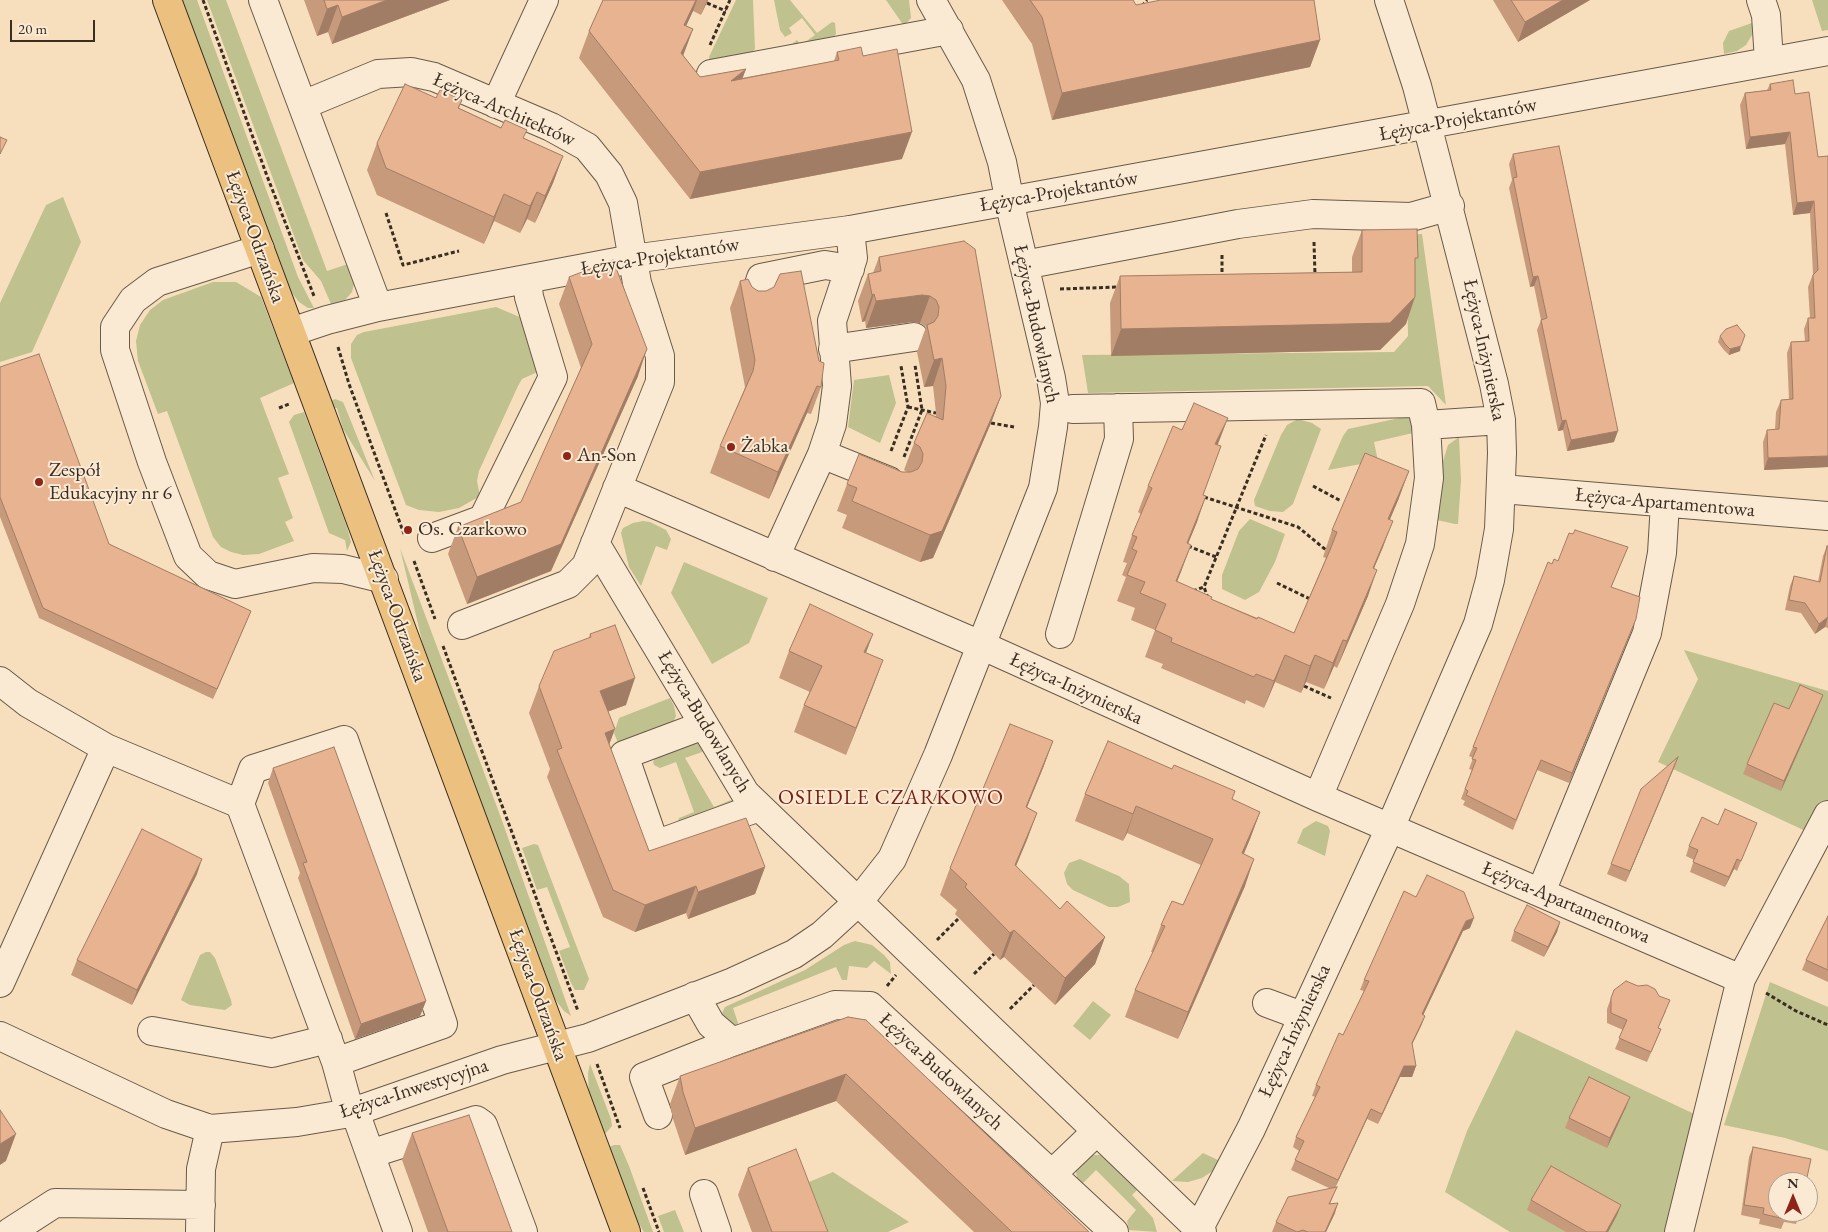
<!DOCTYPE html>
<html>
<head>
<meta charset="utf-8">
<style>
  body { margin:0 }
  #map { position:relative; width:1828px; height:1232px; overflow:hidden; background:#f7dfbd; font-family:"EB Garamond",serif }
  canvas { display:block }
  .north { position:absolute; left:1768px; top:1172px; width:50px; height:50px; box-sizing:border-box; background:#faead4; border:1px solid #ad9f8d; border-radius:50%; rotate:0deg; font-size:14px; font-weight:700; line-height:20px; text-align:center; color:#3a2e22 }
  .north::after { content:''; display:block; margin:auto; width:18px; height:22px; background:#8f2418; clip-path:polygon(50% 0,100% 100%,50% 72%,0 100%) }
  .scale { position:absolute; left:10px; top:20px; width:85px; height:22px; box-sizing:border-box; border:2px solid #3a2e22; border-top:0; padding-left:6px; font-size:15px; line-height:18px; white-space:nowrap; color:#3a2e22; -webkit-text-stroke:4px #faead4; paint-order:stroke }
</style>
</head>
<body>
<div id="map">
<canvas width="1828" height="1232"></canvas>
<div class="north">N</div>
<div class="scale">20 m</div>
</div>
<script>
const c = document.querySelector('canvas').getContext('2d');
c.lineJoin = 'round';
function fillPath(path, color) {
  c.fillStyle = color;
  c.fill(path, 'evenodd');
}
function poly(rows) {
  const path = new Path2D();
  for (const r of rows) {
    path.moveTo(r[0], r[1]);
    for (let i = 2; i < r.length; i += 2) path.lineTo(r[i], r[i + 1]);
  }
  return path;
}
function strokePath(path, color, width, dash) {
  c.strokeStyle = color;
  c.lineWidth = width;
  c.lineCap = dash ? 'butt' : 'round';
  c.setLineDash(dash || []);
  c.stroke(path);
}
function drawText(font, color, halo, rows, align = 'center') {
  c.font = font + ' "EB Garamond",serif';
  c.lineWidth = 4;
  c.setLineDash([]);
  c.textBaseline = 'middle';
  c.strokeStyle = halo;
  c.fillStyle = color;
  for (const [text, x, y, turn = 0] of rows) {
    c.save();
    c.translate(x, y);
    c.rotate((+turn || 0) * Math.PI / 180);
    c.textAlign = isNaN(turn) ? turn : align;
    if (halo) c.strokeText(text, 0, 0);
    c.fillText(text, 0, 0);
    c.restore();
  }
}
fillPath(poly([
  [182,0,197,0,298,277,314,308,308,308,299,302,288,288],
  [207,0,226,0,327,271,348,264,354,284,352,292,345,300,331,304,321,281,303,260],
  [736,0,753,0,755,49,747,56,710,61,709,57],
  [774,0,790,0,817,33,832,22,835,23,836,34,831,40,799,47,792,44,797,40,801,45,815,35,802,18,789,28,792,33,785,37,780,30],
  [886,0,909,0,911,18,904,26],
  [1812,0,1828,0,1828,30,1822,31],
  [1752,23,1752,35,1746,45,1737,51,1724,54,1723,43,1729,31],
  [63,197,81,242,32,352,0,362,0,303,46,205],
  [1422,234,1446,405,1428,386,1088,393,1082,355,1394,352,1408,336,1406,235],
  [213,282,236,282,261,297,294,383,260,398,289,474,278,478,293,518,285,522,294,541,259,554,243,555,231,552,221,547,213,537,167,411,158,414,138,361,136,341,140,325,150,310,163,300],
  [496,307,522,318,542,370,522,379,518,386,479,471,477,481,480,496,459,508,439,512,419,510,406,505,351,358,351,344,357,335,364,332],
  [889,375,896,403,880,443,848,427,854,380],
  [335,399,343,402,346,409,375,481,343,429,337,408,334,408,331,401],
  [304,412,347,527,351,542,347,551,345,540,329,533,289,422,294,415],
  [1409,416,1413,433,1374,442,1378,461,1328,470,1343,436,1348,429],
  [1298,419,1312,423,1321,429,1293,504,1283,512,1270,511,1255,506,1254,500,1281,435,1287,425],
  [1459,437,1461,480,1458,524,1455,524,1437,520,1443,461,1448,445],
  [1250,519,1285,534,1275,562,1259,592,1245,600,1222,589,1222,575,1239,531],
  [643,521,650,522,666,530,671,539,667,550,656,546,641,586,629,567,621,533,623,528,633,523],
  [400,548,500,815,571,1016,564,1011,550,993,423,645],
  [684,562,768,598,749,643,712,664,671,593],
  [1684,650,1828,691,1828,846,1814,835,1658,762,1698,679],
  [670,698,674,706,676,716,673,723,618,743,614,733,619,718],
  [698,742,703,746,702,752,685,758,714,807,731,800,734,802,677,825,679,818,694,812,676,762,660,768,654,765,653,762,655,758],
  [1316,821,1328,826,1330,831,1325,856,1297,843,1303,829],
  [534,844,538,845,589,979,584,990,575,990,571,983,559,951,570,947,547,887,537,890,522,848],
  [1080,859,1119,876,1129,884,1130,902,1118,907,1109,907,1073,890,1067,884,1064,873,1069,863],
  [855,941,872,945,884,955,890,962,891,974,874,961,867,968,849,966,847,980,842,980,836,967,733,1008,738,1023,736,1026,732,1028,723,1019,722,1013,725,1007,805,970,844,945],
  [206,952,210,952,215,958,231,1000,232,1005,225,1010,190,1005,181,1000,200,955],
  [1770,982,1828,1007,1828,1151,1785,1138,1724,1125],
  [1093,1001,1111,1015,1090,1040,1073,1026],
  [1516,1030,1707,1120,1681,1232,1510,1232,1445,1192,1467,1131],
  [590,1064,611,1119,612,1126,606,1133,603,1133,589,1097,588,1073],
  [614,1145,620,1145,629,1166,653,1232,644,1232,635,1218,608,1147],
  [1203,1153,1220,1161,1217,1168,1202,1178,1188,1182,1172,1181],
  [1094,1155,1102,1155,1137,1190,1132,1195,1153,1218,1157,1232,1129,1230,1127,1221,1136,1210,1096,1170,1081,1185,1077,1179,1076,1171,1087,1156],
  [833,1172,909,1222,888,1232,828,1232,809,1182],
  [675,1210,684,1232,664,1232,658,1216]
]), '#bfc18f');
const minor = poly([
  [263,0,378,307],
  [1761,0,1766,15,1769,61],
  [711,74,949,30],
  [496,104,544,0],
  [303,105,378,74,411,72,434,77,551,127,587,147,609,174,623,203,637,283,660,356,660,382,586,566,568,584,462,625],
  [260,249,157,282,133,300,115,327,115,350,152,462,188,556,208,575,235,584,313,568,343,569,384,579],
  [1024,265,1238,224,1313,214,1411,217,1450,206],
  [753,303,761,278,825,265,850,269],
  [291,332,327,320,378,307,632,259,850,230,1828,51],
  [833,349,914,337],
  [1073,409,1421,403,1426,425,1429,478,1420,544,1400,604,1318,797],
  [1426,425,1501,420],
  [822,454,889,481],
  [617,488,983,646,1318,797,1741,979],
  [1502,489,1828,516],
  [432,538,483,519,553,377,529,297,527,279],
  [595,543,745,793,1202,1232],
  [775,557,822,454,832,424,837,386,832,321,853,258,850,230],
  [1060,634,1119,439,1118,408],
  [0,681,28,703,106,748],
  [704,725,624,755,655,845,759,807],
  [344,740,443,1024,336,1062,240,804,253,769,344,740],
  [1541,892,1647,633,1662,553,1665,503],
  [0,983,106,748,240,804],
  [695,996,711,1024,732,1042,835,1005,870,1006,1114,1232],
  [1267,1003,1302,1016],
  [152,1031,272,1053,328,1039],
  [0,1036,166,1114,210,1129,297,1122,350,1113,502,1060,588,1038,733,982,794,954,822,935,859,901,892,859,938,755,1043,488,1053,427,1055,403,1051,378,1013,218,1002,162,976,80,931,0],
  [336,1062,350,1113],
  [357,1110,359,1123,398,1232],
  [658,1115,644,1077,732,1042],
  [370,1154,476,1120,483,1125,523,1232],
  [1052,1174,1097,1131],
  [704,1194,717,1232],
  [10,1232,55,1203,201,1205],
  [200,1232,201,1169,210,1129],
  [1197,1232,1251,1129,1390,828,1478,624,1490,580,1499,529,1502,453,1501,420,1494,384,1417,86,1389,0],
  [1679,1232,1741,979,1828,815]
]);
const major = poly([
  [167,0,626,1232]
]);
strokePath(minor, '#695a49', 30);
strokePath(major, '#3a2e22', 30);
strokePath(poly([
  [203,0,267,176,314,296],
  [707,3,726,11],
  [1142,6,1147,0],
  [710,45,730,0],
  [386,213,403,265,459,251],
  [1314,242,1315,275],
  [1222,255,1222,279],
  [1060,289,1119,287],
  [338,347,349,384,404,534],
  [908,407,936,413],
  [279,408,289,404],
  [991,423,1014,427],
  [891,451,908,407,901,366],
  [904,457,922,410,915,365],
  [1313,486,1341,501],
  [1204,497,1298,527,1326,550],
  [1188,546,1216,557],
  [414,561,435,619],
  [1277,583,1310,599],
  [1193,591,1204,587],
  [1208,598,1204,587,1266,435],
  [443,646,578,1011],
  [1304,686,1331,698],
  [937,940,958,919],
  [974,974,994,954],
  [887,986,896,975],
  [1766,993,1796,1011,1828,1025],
  [1010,1009,1034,985],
  [597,1064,620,1128],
  [643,1188,659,1232]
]), '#3a2e22', 3, [4, 2.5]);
strokePath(minor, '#faead4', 28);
strokePath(major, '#ecc07e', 28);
fillPath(poly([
  [304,0,450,0,332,44,328,32,317,36],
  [603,0,708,0,701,15,693,11,686,26,693,29,683,55,700,77,746,69,742,78,834,61,837,52,863,56,902,159,690,199,579,58,589,31],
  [1002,0,1133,0,1136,5,1320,40,1310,67,1052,120,1032,44],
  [1493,0,1590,0,1518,42],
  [1770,84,1795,94,1818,157,1828,156,1828,467,1764,470,1763,442,1767,430,1775,430,1776,412,1781,400,1789,400,1787,353,1791,342,1805,341,1804,329,1808,318,1810,318,1808,287,1813,274,1810,213,1793,215,1785,144,1746,149,1740,105,1745,93,1767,90],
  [436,98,462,100,459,108,563,156,553,183,535,223,527,219,520,233,494,221,484,244,377,195,367,170,377,143],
  [1513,154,1614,442,1567,451,1563,430,1558,431,1537,330,1541,320,1534,286,1530,287,1509,188,1512,180,1509,164],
  [1362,230,1415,265,1406,324,1380,350,1111,356,1110,303,1120,276,1352,272,1352,257],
  [964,241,1001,396,991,423,933,558,920,562,842,528,847,515,837,511,847,484,902,472,907,472,904,470,914,443,936,417,936,413,933,386,924,387,917,352,926,327,920,323,912,322,866,328,865,321,862,322,858,301,868,274,873,273,879,257],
  [569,277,638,376,551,571,467,604,448,554,458,527,521,502,581,368,559,304],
  [740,281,752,287,821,387,811,414,807,413,769,499,710,473,720,446,744,390,745,387,730,308],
  [1720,336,1740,351,1729,355,1723,349,1718,342],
  [0,367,109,544,251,611,213,699,39,618,0,517],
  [1218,445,1221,446,1203,495,1197,522,1188,544,1177,581,1211,599,1294,633,1326,558,1323,557,1332,530,1399,498,1390,519,1383,547,1374,568,1368,596,1337,668,1334,666,1324,689,1306,682,1301,693,1275,682,1264,708,1246,700,1245,704,1161,668,1163,664,1145,657,1155,630,1131,620,1135,608,1117,601,1126,577,1122,575,1127,563,1123,562,1132,535,1141,514,1138,512,1148,486],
  [1573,534,1628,547,1611,588,1632,629,1569,783,1537,770,1513,830,1463,805,1465,801,1461,799,1472,770,1469,769,1473,758,1469,756,1552,564,1558,561],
  [1827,546,1828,546,1828,628,1825,627,1815,634,1801,613,1785,610,1790,586,1794,576,1818,582,1823,556],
  [590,634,626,705,608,711,609,744,649,851,765,867,755,894,688,919,686,913,635,932,603,917,547,777,550,769,529,713,539,686,589,638],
  [789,651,866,653,883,660,846,755,794,732,804,705,810,692,779,678],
  [1823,695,1819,705,1781,791,1743,774,1747,764,1789,709],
  [1053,741,1043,768,1027,807,1037,813,1016,866,1060,909,1105,937,1095,964,1055,1005,1004,957,1000,960,955,914,957,910,940,895,950,868],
  [1678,757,1626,882,1607,874,1611,864],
  [273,768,426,1001,420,1016,355,1039,298,878,300,873,268,783],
  [1085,794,1232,799,1260,812,1250,839,1244,854,1245,886,1178,1039,1125,1017,1135,990,1153,952,1151,952,1161,925,1183,905,1201,865,1127,833,1123,841,1075,821],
  [1757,823,1737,871,1734,869,1725,887,1690,872,1694,860,1686,856,1689,846,1718,825],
  [197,874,132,1005,71,975,77,960],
  [1404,891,1470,928,1463,931,1423,1015,1425,1016,1421,1026,1412,1044,1416,1066,1412,1077,1400,1077,1378,1124,1367,1119,1335,1188,1337,1187,1330,1204,1335,1213,1326,1232,1272,1232,1276,1222,1331,1189,1291,1170,1299,1151,1293,1147,1296,1137,1316,1097,1312,1096,1316,1085,1343,1035,1364,991,1360,990,1364,980],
  [1828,916,1828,982,1802,970,1806,960],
  [1560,922,1557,932,1544,957,1511,941,1514,931],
  [1611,998,1666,1011,1658,1028,1661,1029,1657,1039,1647,1062,1615,1049,1623,1030,1607,1023,1607,1009],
  [848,1017,1089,1232,974,1232,836,1101,685,1155,673,1119,670,1104,680,1076],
  [1626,1107,1607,1148,1565,1128,1569,1118],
  [412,1133,512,1232,428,1232,402,1160],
  [1753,1147,1778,1212,1800,1212,1796,1224,1784,1222,1781,1229,1759,1224,1760,1219,1741,1215,1749,1157],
  [748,1168,828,1232,752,1232,738,1195],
  [1531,1200,1621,1205,1617,1215,1608,1232,1566,1232,1527,1210]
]), '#c89a7c');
fillPath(poly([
  [387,0,450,0,332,44,342,17],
  [696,0,697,0,693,11,674,52,684,25],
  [707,0,708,0,701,15],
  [1563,0,1590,0,1518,42,1525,22],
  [338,5,328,32,317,36,327,9],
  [693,29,683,56,681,53],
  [1320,40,1310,67,1052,120,1062,93],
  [746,69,736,96,731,81],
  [912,132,902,159,690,199,700,172],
  [1790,132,1785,144,1746,149,1750,137],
  [563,156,553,183,535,223,545,196],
  [537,192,527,219,520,233,530,206],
  [504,194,494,221,484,244,494,217],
  [1814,201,1810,213,1793,215,1797,203],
  [1538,276,1534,286,1530,287,1533,277],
  [874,294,865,321,862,322,872,295],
  [922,295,930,296,920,323,912,322,866,328,876,301],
  [1415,297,1406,324,1380,350,1111,356,1121,329],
  [1741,346,1740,351,1729,355,1730,349],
  [647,349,638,376,551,571,467,604,477,577],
  [942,358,933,386,924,387,934,360],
  [817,386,807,413,769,499,778,472],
  [1001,396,991,423,933,558,920,562,930,535],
  [1228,418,1218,444,1206,470,1215,444],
  [1566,420,1563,430,1558,431,1562,421],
  [1618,431,1614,442,1567,451,1571,440],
  [1828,456,1828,467,1764,470,1768,458],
  [1409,471,1399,498,1379,545,1388,519],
  [1206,496,1197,522,1177,570,1187,543],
  [1393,521,1383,547,1363,594,1373,568],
  [1191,545,1181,572,1167,607,1176,581],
  [1377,570,1368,596,1337,668,1347,641],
  [251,611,247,621,213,699,217,689],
  [1828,617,1825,627,1815,634,1819,624],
  [1636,619,1632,629,1569,783,1572,773],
  [873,634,863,661,864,652],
  [1343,640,1334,666,1324,689,1333,663],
  [1285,655,1275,682,1264,708,1274,681],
  [1315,655,1306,682,1301,693,1310,666],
  [883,660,873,687,846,755,856,728],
  [635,678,626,705,591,718,600,691],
  [1823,695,1819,705,1781,791,1784,781],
  [615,729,605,756,605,733],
  [1053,741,1043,768,1016,834,1026,807],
  [1678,757,1674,768,1626,882,1630,871],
  [1136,806,1127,833,1123,841,1133,814],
  [1260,812,1250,839,1232,880,1242,853],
  [1037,813,1027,840,1005,892,1015,865],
  [202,859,197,874,132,1005,137,990],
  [1254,859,1245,886,1178,1039,1188,1012],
  [1737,859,1734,869,1725,887,1729,877],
  [765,867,755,894,688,919,698,892],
  [696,886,686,913,635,932,645,905],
  [1474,918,1470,928,1463,931,1419,1024,1422,1014,1466,921],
  [1560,922,1557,932,1544,957,1548,947],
  [1014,930,1004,957,1000,960,1010,933],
  [1105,937,1095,964,1055,1005,1065,978],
  [426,1001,420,1016,355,1039,361,1024],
  [1425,1016,1421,1026,1408,1053,1412,1043],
  [1404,1066,1416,1066,1412,1077,1400,1077,1378,1124,1382,1114],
  [846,1074,836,1101,685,1155,695,1128],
  [1630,1097,1626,1107,1607,1148,1610,1138],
  [1371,1109,1367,1119,1334,1190,1338,1180],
  [16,1134,6,1161,0,1165,0,1144],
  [1338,1203,1335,1213,1326,1232,1325,1232],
  [1621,1205,1617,1215,1608,1232,1606,1232]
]), '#a27d65');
const building = poly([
  [324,0,387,0,342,17,338,5,327,9,324,0],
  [603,0,696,0,684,25,693,29,681,53,700,77,746,69,731,81,839,60,837,52,861,47,863,56,897,49,912,132,700,172,589,31,603,0],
  [1030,0,1133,0,1136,5,1161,0,1314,0,1320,40,1062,93,1042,17,1030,0],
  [1511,0,1563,0,1525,22,1511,0],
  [1793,80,1795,94,1809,92,1818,157,1828,156,1828,456,1768,458,1767,430,1779,429,1781,400,1793,399,1791,342,1809,341,1808,318,1815,318,1813,275,1818,270,1814,201,1797,203,1790,132,1750,137,1745,93,1771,90,1770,84,1793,80],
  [405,84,436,98,440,90,462,100,458,108,501,128,505,120,527,130,523,138,563,156,545,196,537,192,530,206,504,194,494,217,386,168,377,143,405,84],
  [0,137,7,140,0,154,0,137],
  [1559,146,1618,431,1571,440,1566,420,1562,421,1541,320,1547,318,1538,276,1533,277,1513,178,1517,177,1513,154,1559,146],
  [1417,229,1418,258,1415,258,1415,297,1390,323,1121,329,1120,276,1362,272,1362,230,1417,229],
  [964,241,975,249,1001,396,942,531,930,535,852,501,857,488,847,484,859,454,902,472,911,472,918,469,922,462,923,454,920,447,914,443,927,413,943,420,946,386,942,358,934,360,927,325,934,322,938,316,939,307,936,300,930,296,922,295,876,301,874,294,872,295,868,274,881,271,879,257,964,241],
  [613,260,647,349,561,544,477,577,458,527,521,502,592,344,569,277,613,260],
  [801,271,819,361,824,363,821,387,817,386,778,472,720,446,753,371,755,360,740,281,748,279,752,287,758,291,766,291,774,287,780,274,801,271],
  [1737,325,1745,335,1741,346,1730,349,1725,344,1720,336,1726,329,1737,325],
  [39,354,109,544,251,611,217,689,43,608,0,497,0,367,39,354],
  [1194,403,1228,418,1215,444,1221,446,1203,495,1206,496,1187,543,1191,545,1176,581,1212,597,1211,599,1257,619,1258,617,1294,633,1330,550,1337,532,1332,530,1365,453,1409,471,1388,519,1393,521,1373,568,1377,570,1347,641,1343,640,1333,663,1315,655,1310,666,1285,655,1274,681,1256,674,1254,677,1171,642,1172,638,1155,630,1166,604,1140,593,1145,582,1127,575,1137,551,1132,549,1137,537,1132,535,1152,488,1148,486,1173,426,1182,430,1194,403],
  [1575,530,1628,547,1611,587,1640,597,1636,619,1572,773,1541,760,1516,820,1466,795,1468,791,1465,789,1476,760,1472,759,1477,748,1473,747,1548,562,1552,564,1554,559,1558,561,1569,533,1573,534,1575,530],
  [1827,546,1828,546,1828,617,1819,624,1805,603,1789,600,1794,576,1820,582,1827,546],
  [810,604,873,634,864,652,883,660,856,728,804,705,822,666,789,651,810,604],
  [615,625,635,678,600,691,615,729,605,733,649,851,746,818,765,867,698,892,696,886,645,905,613,890,557,750,562,748,539,686,554,651,591,637,590,634,615,625],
  [1800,685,1823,695,1784,781,1747,764,1774,703,1789,709,1800,685],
  [1010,724,1053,741,1026,807,1037,813,1015,865,1060,909,1067,901,1105,937,1065,978,1014,930,1010,933,965,887,967,884,950,868,1010,724],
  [1108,741,1172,769,1174,765,1235,791,1232,799,1260,812,1242,853,1254,859,1188,1012,1135,990,1165,926,1161,925,1172,901,1183,905,1213,839,1136,806,1133,814,1085,794,1108,741],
  [334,747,426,1001,361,1024,303,863,307,862,273,768,334,747],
  [1678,757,1630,871,1611,864,1641,789,1678,757],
  [1725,809,1757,823,1741,861,1737,859,1729,877,1693,862,1698,850,1689,846,1702,817,1718,825,1725,809],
  [142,829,202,859,137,990,77,960,142,829],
  [1427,875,1464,892,1474,918,1466,921,1422,1014,1425,1016,1412,1043,1416,1066,1404,1066,1382,1114,1371,1109,1338,1180,1295,1160,1304,1141,1296,1137,1320,1087,1316,1085,1339,1033,1343,1035,1369,981,1364,980,1404,891,1416,897,1427,875],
  [1527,905,1560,922,1548,947,1514,931,1527,905],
  [1828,916,1828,970,1806,960,1828,916],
  [1626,981,1638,986,1647,985,1655,989,1659,996,1670,1000,1658,1028,1661,1029,1651,1052,1619,1038,1627,1020,1611,1013,1611,998,1614,990,1626,981],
  [848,1017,866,1020,1089,1232,1012,1232,846,1074,695,1128,683,1092,680,1076,848,1017],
  [1589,1077,1630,1097,1610,1138,1569,1118,1589,1077],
  [0,1110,16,1134,0,1144,0,1110],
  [469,1115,512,1232,448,1232,412,1133,469,1115],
  [1753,1147,1811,1159,1806,1182,1778,1182,1778,1212,1786,1212,1785,1219,1763,1214,1764,1208,1744,1205,1753,1147],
  [796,1149,828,1232,772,1232,748,1168,796,1149],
  [1551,1166,1621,1205,1606,1232,1587,1232,1531,1200,1551,1166],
  [1337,1187,1329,1204,1338,1203,1325,1232,1308,1232,1303,1230,1297,1232,1276,1222,1288,1197,1337,1187],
  [1790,1212,1800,1212,1799,1214,1790,1212]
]);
fillPath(building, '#e8b390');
strokePath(building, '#a27d65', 1);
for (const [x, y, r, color] of [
  [731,447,5,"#8f2418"],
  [567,456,5,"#8f2418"],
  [39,482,5,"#8f2418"],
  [408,530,5,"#8f2418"]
]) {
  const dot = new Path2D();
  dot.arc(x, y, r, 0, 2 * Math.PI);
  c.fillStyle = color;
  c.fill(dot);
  strokePath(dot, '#faead4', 2);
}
drawText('20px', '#3a2e22', '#faead4', [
  ["Łężyca-Architektów",504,110,24],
  ["Łężyca-Projektantów",1458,120,-11],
  ["Łężyca-Projektantów",1059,192,-10],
  ["Łężyca-Odrzańska",255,237,70],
  ["Łężyca-Projektantów",660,257,-9],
  ["Łężyca-Budowlanych",1036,324,78],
  ["Łężyca-Inżynierska",1484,350,78],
  ["Łężyca-Apartamentowa",1665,503,5],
  ["Łężyca-Odrzańska",397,616,70],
  ["Łężyca-Inżynierska",1076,689,25],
  ["Łężyca-Budowlanych",704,722,59],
  ["Łężyca-Apartamentowa",1566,903,23],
  ["Łężyca-Odrzańska",538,995,70],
  ["Łężyca-Inżynierska",1295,1031,-65],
  ["Łężyca-Budowlanych",941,1072,43],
  ["Łężyca-Inwestycyjna",414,1089,-18]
]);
drawText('20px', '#3a2e22', '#faead4', [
  ["Żabka",741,447],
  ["An-Son",577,456],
  ["Zespół",49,471],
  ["Edukacyjny nr 6",49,494],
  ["Os. Czarkowo",418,530]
], 'left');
c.letterSpacing = '1px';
drawText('21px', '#7a1f14', '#faead4', [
  ["OSIEDLE CZARKOWO",891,798]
]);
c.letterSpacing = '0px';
</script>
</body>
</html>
